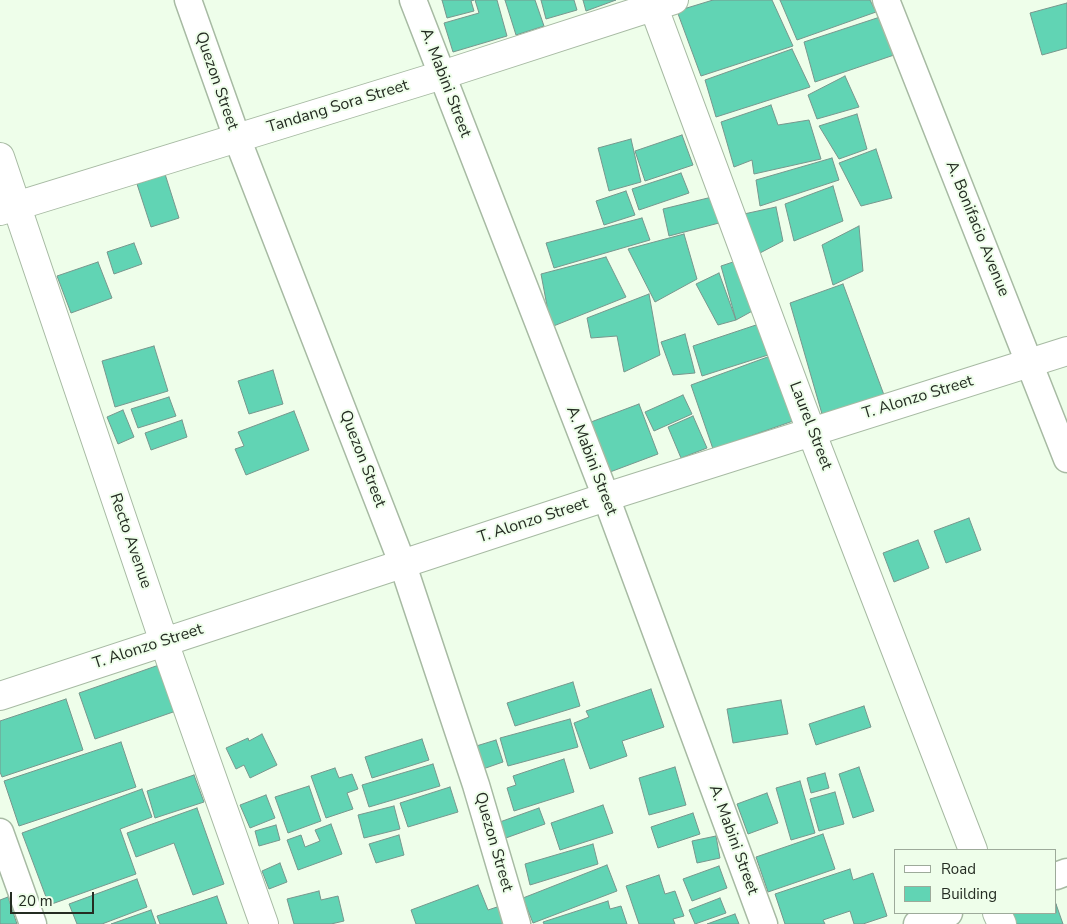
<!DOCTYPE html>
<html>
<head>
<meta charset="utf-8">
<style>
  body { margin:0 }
  #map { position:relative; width:1067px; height:924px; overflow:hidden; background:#eefeea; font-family:"Nunito Sans",sans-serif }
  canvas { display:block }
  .legend { position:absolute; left:894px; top:849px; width:162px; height:65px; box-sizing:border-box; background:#eefeea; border:1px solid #9daa9a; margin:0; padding:6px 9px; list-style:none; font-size:15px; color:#242c22 }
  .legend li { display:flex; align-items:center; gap:10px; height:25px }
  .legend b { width:25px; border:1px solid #9daa9a }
  .scale { position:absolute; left:10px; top:892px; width:84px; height:22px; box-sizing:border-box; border:2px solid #242c22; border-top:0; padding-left:6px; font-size:15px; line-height:18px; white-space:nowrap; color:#242c22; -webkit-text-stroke:4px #eefeea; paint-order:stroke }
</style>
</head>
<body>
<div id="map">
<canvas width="1067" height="924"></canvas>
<ul class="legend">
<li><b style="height:6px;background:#fff"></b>Road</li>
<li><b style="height:14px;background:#61d4b4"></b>Building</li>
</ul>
<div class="scale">20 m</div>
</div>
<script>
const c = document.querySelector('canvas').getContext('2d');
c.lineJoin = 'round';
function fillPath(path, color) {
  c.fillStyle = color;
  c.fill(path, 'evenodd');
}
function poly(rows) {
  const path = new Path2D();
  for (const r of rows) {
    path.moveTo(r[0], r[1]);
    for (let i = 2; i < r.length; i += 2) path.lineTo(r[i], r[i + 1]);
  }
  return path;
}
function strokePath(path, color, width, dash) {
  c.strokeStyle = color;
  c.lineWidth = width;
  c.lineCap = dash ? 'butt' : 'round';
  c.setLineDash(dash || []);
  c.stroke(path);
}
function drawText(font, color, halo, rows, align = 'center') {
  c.font = font + ' "Nunito Sans",sans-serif';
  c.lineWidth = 4;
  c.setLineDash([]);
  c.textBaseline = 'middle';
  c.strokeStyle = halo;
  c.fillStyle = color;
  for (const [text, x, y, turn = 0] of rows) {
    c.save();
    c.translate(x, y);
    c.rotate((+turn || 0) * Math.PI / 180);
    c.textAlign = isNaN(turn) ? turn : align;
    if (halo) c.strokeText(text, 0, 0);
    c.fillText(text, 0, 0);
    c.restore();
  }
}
const building = poly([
  [442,0,474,0,471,1,474,11,447,18,442,0],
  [475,0,497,0,507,36,453,52,444,23,479,13,475,0],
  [505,0,535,0,544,26,516,35,505,0],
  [541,0,574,0,577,10,546,19,541,0],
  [583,0,616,0,586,11,583,0],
  [713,0,772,0,793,46,701,76,677,11,713,0],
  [780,0,870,0,876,12,797,40,780,0],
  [1067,3,1067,48,1042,55,1030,13,1067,3],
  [883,16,897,54,815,82,804,42,883,16],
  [792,49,810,87,716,117,705,80,792,49],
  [845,76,859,107,817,119,808,95,845,76],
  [771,105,778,125,809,120,821,159,754,174,752,160,734,167,721,122,771,105],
  [857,114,867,149,839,159,819,126,857,114],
  [682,135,693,165,645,181,635,151,682,135],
  [631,139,641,182,609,191,598,148,631,139],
  [876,149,892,198,861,206,839,163,876,149],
  [832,158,839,180,760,206,756,180,832,158],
  [681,173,689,193,639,210,632,189,681,173],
  [165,174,179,218,151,227,137,184,165,174],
  [833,186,843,221,794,241,785,204,833,186],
  [626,191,635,215,604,225,596,201,626,191],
  [712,197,719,223,669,236,663,209,712,197],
  [776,207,783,241,758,254,744,214,776,207],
  [642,218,650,240,554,268,546,243,642,218],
  [859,226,863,271,833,285,822,245,859,226],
  [684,234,697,279,655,302,628,249,684,234],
  [134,243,142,264,114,274,107,252,134,243],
  [606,257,626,297,551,327,541,274,606,257],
  [739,260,756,309,736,320,721,266,739,260],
  [98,262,112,298,71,313,57,276,98,262],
  [719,273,736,320,718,325,696,284,719,273],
  [843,284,884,395,822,414,790,303,843,284],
  [649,294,660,355,624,372,617,336,591,338,587,318,649,294],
  [759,324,768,355,702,376,693,346,759,324],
  [685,334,695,373,673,375,661,342,685,334],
  [154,346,168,391,115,407,102,361,154,346],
  [773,355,796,420,713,449,691,385,773,355],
  [273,370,283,404,249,414,238,381,273,370],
  [683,395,692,414,654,431,645,412,683,395],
  [169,397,176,416,138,428,131,409,169,397],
  [639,404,658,454,610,472,591,422,639,404],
  [123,410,134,437,118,444,107,417,123,410],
  [294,411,309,450,246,475,235,449,244,446,238,432,294,411],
  [693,416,707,448,681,458,668,427,693,416],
  [182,420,187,437,151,450,145,433,182,420],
  [969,518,981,550,946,563,934,531,969,518],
  [918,540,929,568,894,582,883,553,918,540],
  [159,665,176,711,95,739,79,693,159,665],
  [573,682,580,706,515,726,507,703,573,682],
  [651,689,664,727,622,741,627,756,590,769,574,723,589,717,586,711,651,689],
  [66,699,83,750,2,777,0,772,0,721,66,699],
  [781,700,788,734,733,743,727,709,781,700],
  [864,706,871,727,816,745,809,724,864,706],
  [570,719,578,747,508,766,500,738,570,719],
  [262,734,277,765,250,778,244,765,236,769,226,748,248,738,249,741,262,734],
  [422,739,429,760,372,778,365,757,422,739],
  [496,740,503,762,480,770,473,747,496,740],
  [121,742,136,787,19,826,4,781,121,742],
  [564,759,574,792,514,811,507,788,516,785,513,776,564,759],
  [433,764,440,786,369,807,362,785,433,764],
  [675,767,686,805,649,815,639,778,675,767],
  [859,767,874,811,853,818,839,774,859,767],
  [335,768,339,778,352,774,358,789,347,793,353,809,326,818,311,776,335,768],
  [825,773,829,788,811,793,807,778,825,773],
  [194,775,204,802,155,818,147,791,194,775],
  [800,781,815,833,791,840,776,788,800,781],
  [309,786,321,821,288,833,275,797,309,786],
  [450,787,458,812,408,827,400,803,450,787],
  [142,789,152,817,120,829,136,874,49,905,22,833,142,789],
  [835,792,844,824,819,831,810,799,835,792],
  [767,793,778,823,748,834,737,804,767,793],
  [266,795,275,818,250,828,240,805,266,795],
  [603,805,613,833,560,850,551,823,603,805],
  [394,806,400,829,364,838,358,815,394,806],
  [197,808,224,884,193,895,174,843,136,857,127,833,197,808],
  [539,808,545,824,503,839,497,823,539,808],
  [693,813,700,834,658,848,651,827,693,813],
  [331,824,342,854,298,870,287,840,301,835,305,847,320,841,315,830,331,824],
  [276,825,280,840,259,846,255,831,276,825],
  [823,834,835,869,768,892,756,857,823,834],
  [399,835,404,855,376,863,369,844,399,835],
  [716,836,720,858,697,863,692,841,716,836],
  [593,844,598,864,530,885,525,864,593,844],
  [280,863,287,882,269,889,262,871,280,863],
  [607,865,617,891,533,923,523,898,607,865],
  [719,866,727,888,692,901,683,879,719,866],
  [850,869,853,880,873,873,887,916,863,924,854,924,850,911,823,920,825,924,785,924,775,894,850,869],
  [659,875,665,894,675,891,684,916,673,919,675,924,639,924,626,886,659,875],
  [137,879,147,907,102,924,77,924,69,904,137,879],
  [478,885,488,910,500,906,507,924,416,924,411,910,478,885],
  [319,891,321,900,338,896,344,921,331,924,294,924,287,899,319,891],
  [217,896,227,924,160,924,157,916,217,896],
  [8,897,17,924,0,924,0,900,8,897],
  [720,898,726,913,695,924,689,910,720,898],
  [608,901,610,909,621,906,627,924,544,924,543,922,608,901],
  [1056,904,1063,924,1014,924,1010,913,1056,913,1056,904],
  [151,910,156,924,111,924,151,910],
  [735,914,739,924,707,924,735,914]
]);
fillPath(building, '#61d4b4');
strokePath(building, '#77978d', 1);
const street = poly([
  [188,0,237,138,403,565,476,785,517,924],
  [413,0,606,497,764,924],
  [886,0,1067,459],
  [0,832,33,924],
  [1056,876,1067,872],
  [917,924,949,913]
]);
const secondary = poly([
  [651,0,811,431,973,850],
  [0,157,164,642,264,924],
  [0,211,442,75,674,0],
  [0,696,606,497,1067,351],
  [997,913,1002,924]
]);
strokePath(street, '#a7baa3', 29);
strokePath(secondary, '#a7baa3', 30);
strokePath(street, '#fff', 26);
strokePath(secondary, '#fff', 28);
drawText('16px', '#242c22', '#eefeea', [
  ["Quezon Street",216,81,71],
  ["A. Mabini Street",445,83,69],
  ["Tandang Sora Street",338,107,-17],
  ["A. Bonifacio Avenue",977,229,68],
  ["T. Alonzo Street",918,398,-17],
  ["Laurel Street",810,426,69],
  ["Quezon Street",362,459,69],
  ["A. Mabini Street",591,461,69],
  ["T. Alonzo Street",533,521,-18],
  ["Recto Avenue",130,541,71],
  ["T. Alonzo Street",148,647,-18],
  ["A. Mabini Street",733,840,70],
  ["Quezon Street",493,842,74]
]);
</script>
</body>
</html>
